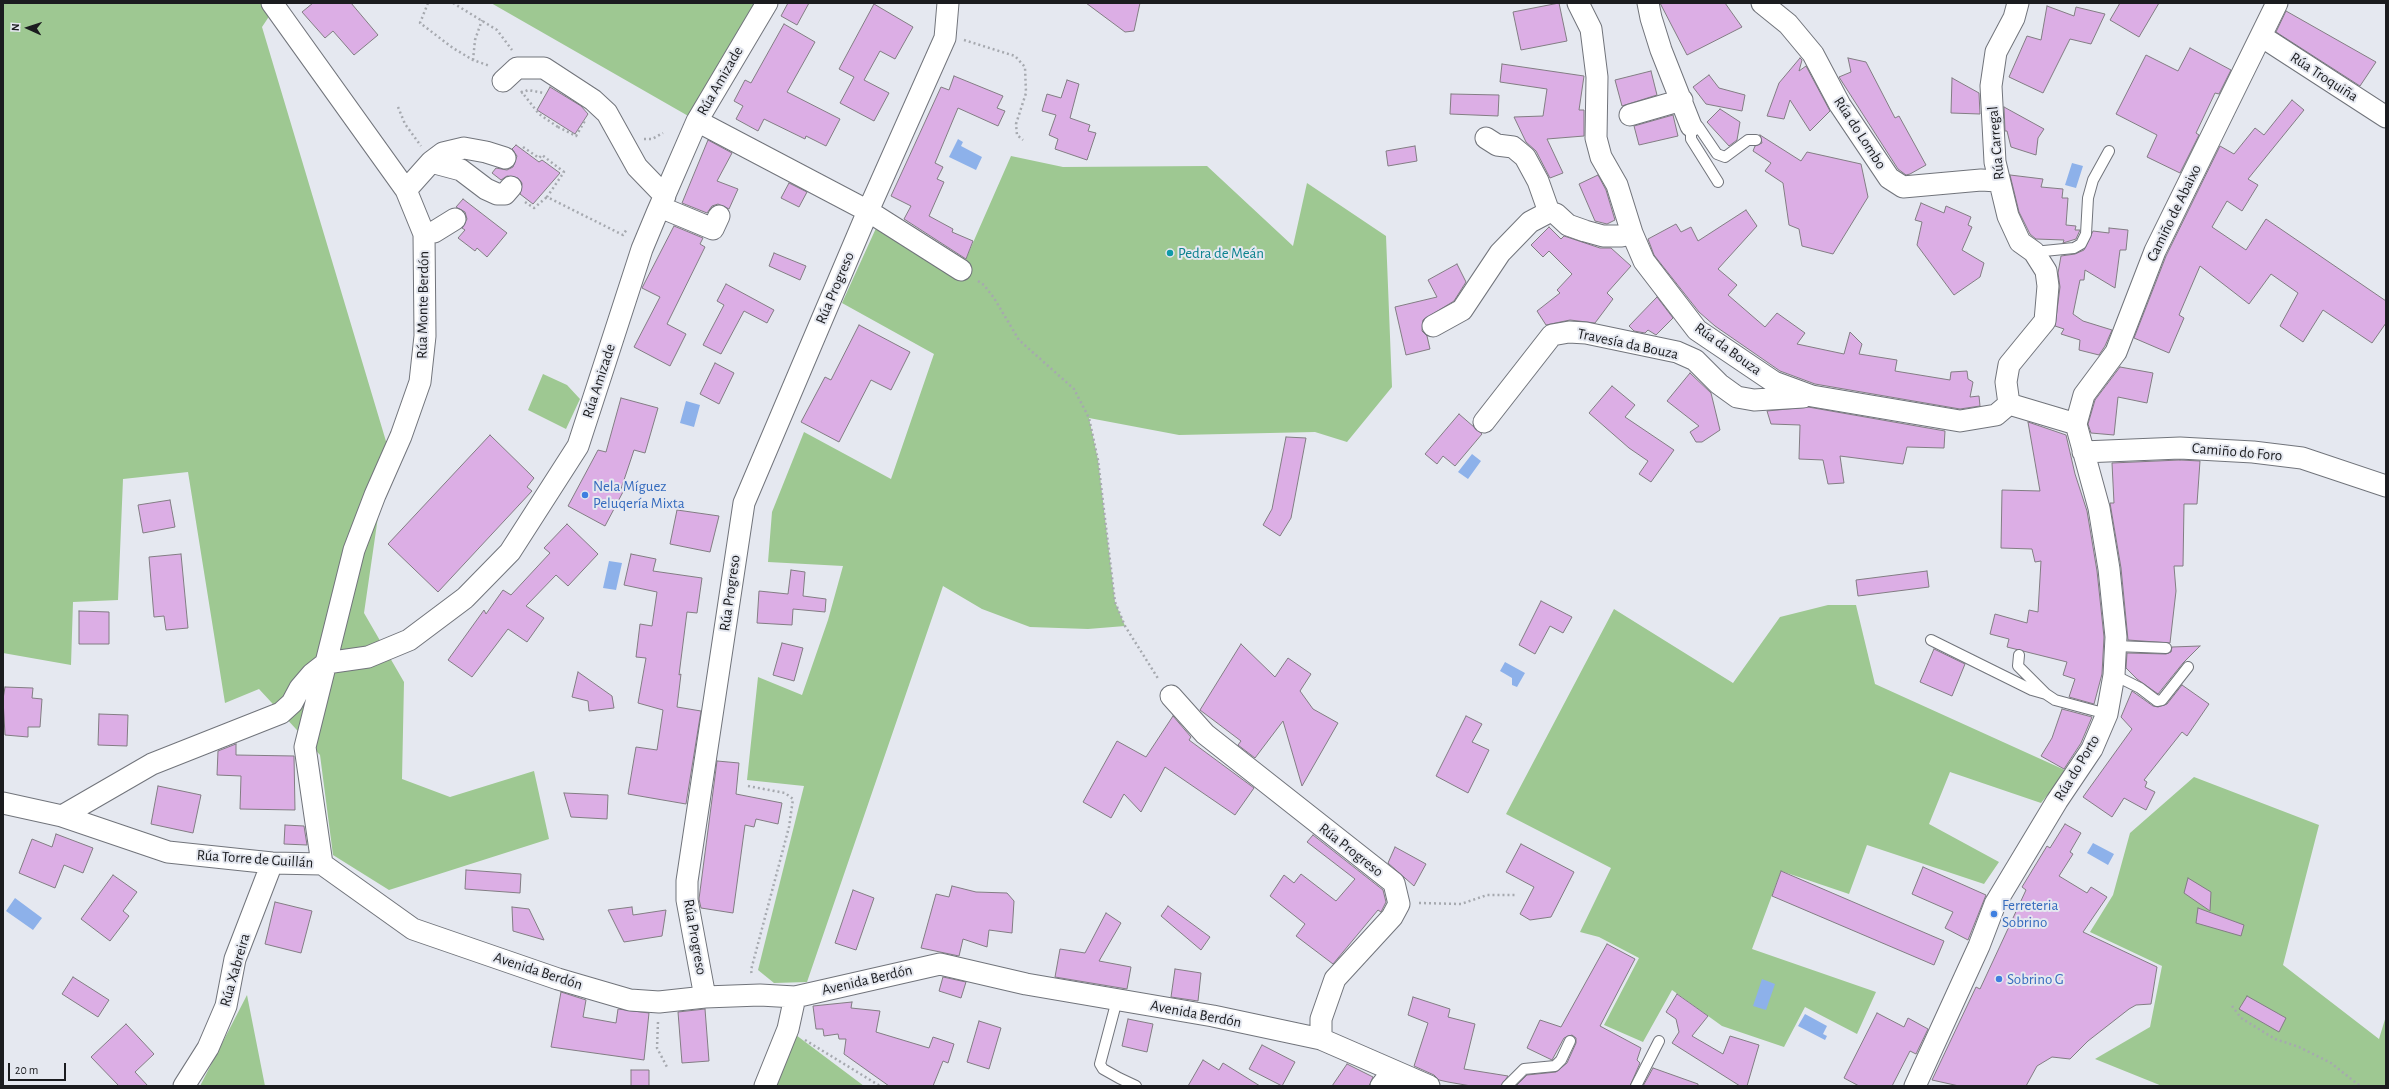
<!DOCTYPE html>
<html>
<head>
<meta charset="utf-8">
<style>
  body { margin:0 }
  #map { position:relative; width:2389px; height:1089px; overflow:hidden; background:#e5e8f0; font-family:"Alegreya Sans",sans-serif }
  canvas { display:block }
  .frame { position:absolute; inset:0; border:4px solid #1b1c1f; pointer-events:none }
  .north { position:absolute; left:8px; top:8px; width:40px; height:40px; -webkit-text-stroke:3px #e5e8f0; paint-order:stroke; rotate:273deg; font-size:11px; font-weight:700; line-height:16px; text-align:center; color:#1b1c1f }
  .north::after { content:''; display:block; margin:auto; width:14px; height:18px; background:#1b1c1f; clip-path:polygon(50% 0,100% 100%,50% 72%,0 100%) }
  .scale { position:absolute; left:8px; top:1063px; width:58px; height:18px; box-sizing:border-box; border:2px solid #1b1c1f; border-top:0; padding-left:5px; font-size:12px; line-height:14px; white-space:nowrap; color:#1b1c1f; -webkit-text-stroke:3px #e5e8f0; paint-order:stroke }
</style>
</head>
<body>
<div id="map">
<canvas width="2389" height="1089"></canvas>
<div class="frame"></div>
<div class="north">N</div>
<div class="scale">20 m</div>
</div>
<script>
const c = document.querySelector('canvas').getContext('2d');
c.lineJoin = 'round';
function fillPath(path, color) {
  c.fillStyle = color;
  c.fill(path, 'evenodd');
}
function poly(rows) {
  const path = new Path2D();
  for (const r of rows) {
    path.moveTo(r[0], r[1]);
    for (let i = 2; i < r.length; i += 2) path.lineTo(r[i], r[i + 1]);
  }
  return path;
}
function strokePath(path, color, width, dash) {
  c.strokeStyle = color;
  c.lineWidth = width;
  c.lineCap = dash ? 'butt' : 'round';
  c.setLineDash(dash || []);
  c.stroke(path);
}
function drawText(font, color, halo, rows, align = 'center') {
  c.font = font + ' "Alegreya Sans",sans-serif';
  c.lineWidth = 4;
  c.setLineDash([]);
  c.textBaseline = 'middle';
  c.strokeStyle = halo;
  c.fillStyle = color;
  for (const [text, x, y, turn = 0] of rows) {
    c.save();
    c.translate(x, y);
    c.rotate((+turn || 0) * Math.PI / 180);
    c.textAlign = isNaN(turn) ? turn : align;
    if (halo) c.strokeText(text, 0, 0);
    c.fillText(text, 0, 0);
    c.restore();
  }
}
fillPath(poly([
  [3,3,278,3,262,27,388,448,364,613,404,682,402,779,450,797,534,771,549,839,389,890,333,855,320,755,259,689,225,703,188,472,123,479,118,600,73,602,71,665,3,653],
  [491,3,767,3,697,121],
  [1011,156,1063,167,1207,166,1293,246,1307,183,1386,236,1392,387,1347,442,1315,432,1179,435,1089,418,1098,460,1115,602,1125,626,1088,629,1030,627,982,609,943,586,807,982,774,983,758,970,804,786,747,780,758,677,802,695,828,620,843,566,768,562,772,512,804,432,891,479,934,354,842,303,877,226,961,270],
  [543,374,567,385,580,399,566,429,528,410],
  [1828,605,1856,605,1875,684,2067,771,2041,803,1950,772,1929,824,1999,862,1984,884,1867,845,1849,894,1781,871,1752,949,1876,992,1857,1034,1805,1007,1784,1047,1722,1026,1672,990,1643,1042,1604,1025,1639,958,1599,937,1580,932,1611,868,1506,814,1614,609,1733,683,1780,617],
  [2194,777,2319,825,2283,965,2379,1039,2386,1016,2386,1086,2162,1086,2095,1059,2150,1027,2162,966,2090,932,2113,895,2130,833],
  [247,995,265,1086,200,1086],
  [788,1029,864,1086,765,1086]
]), '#9ec892');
fillPath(poly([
  [958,139,963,142,961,146,982,157,976,170,949,157],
  [2072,163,2083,166,2076,188,2065,185],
  [686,401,700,405,694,427,680,423],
  [1472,454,1481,461,1468,479,1458,472],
  [609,561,622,563,616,590,603,588],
  [1505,662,1525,673,1517,687,1512,685,1512,678,1500,671],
  [2093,843,2114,854,2108,865,2087,853],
  [15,898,42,918,33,930,6,911],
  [1762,979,1775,984,1766,1010,1753,1006],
  [1805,1014,1827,1026,1823,1034,1827,1036,1825,1040,1798,1026]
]), '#8db1ea');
const building = poly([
  [313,3,351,3,378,35,354,55,333,31,325,38,302,12,313,3],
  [788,3,809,3,797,25,781,16,788,3],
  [1086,3,1140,3,1134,31,1125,32,1086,3],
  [1559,3,1567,41,1521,50,1513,12,1559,3],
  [1660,3,1725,3,1742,27,1687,55,1660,3],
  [2120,3,2159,3,2139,37,2110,20,2120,3],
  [874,4,913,27,895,59,880,51,864,80,889,93,874,121,840,103,854,77,839,69,874,4],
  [2047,6,2074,16,2076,7,2105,14,2091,44,2070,39,2043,93,2009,77,2027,36,2041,40,2047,6],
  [2286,11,2376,62,2360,86,2276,32,2286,11],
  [784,24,815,42,787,92,840,119,826,146,806,136,805,139,764,119,758,131,736,119,743,106,734,101,745,80,751,83,784,24],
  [2190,48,2231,70,2219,94,2215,93,2196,133,2199,135,2180,173,2147,157,2157,135,2116,114,2146,55,2178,71,2190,48],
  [1800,58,1802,60,1799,71,1806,66,1830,111,1810,131,1790,100,1784,119,1767,116,1779,83,1800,58],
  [1848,58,1866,62,1895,118,1899,116,1926,165,1910,174,1906,175,1898,169,1839,77,1851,72,1848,58],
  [1502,64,1584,76,1579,110,1584,110,1584,136,1547,139,1563,173,1550,178,1536,151,1526,142,1514,117,1543,116,1547,89,1500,82,1502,64],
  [1651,71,1657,95,1622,106,1615,80,1651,71],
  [1709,75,1719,88,1745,95,1742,111,1706,104,1693,87,1709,75],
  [954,76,1003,96,997,108,1005,111,998,126,958,108,935,163,943,167,937,179,944,182,929,216,953,229,952,232,973,241,966,259,904,219,911,206,891,196,941,87,949,90,954,76],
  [1952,78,1979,93,1980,114,1951,113,1952,78],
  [1067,80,1079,84,1070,118,1090,125,1088,131,1096,133,1087,160,1055,149,1058,139,1049,135,1056,115,1042,111,1047,94,1061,98,1067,80],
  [550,87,581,106,588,114,575,134,537,110,550,87],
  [1451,94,1499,95,1498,116,1450,114,1451,94],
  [2292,100,2304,110,2248,179,2258,185,2242,211,2227,201,2212,227,2246,250,2266,219,2386,301,2386,323,2372,343,2323,310,2303,342,2280,326,2298,293,2271,274,2249,304,2200,266,2179,315,2184,318,2169,353,2134,338,2166,256,2220,146,2234,154,2255,128,2264,135,2292,100],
  [2004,107,2044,129,2038,138,2036,155,2011,147,2007,131,2005,131,2004,107],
  [1720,109,1740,122,1737,140,1729,146,1707,122,1720,109],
  [1673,115,1678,136,1639,145,1634,126,1673,115],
  [1760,135,1801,161,1807,152,1861,164,1868,197,1833,254,1802,246,1799,229,1789,225,1783,183,1765,171,1771,163,1753,151,1755,146,1762,143,1760,135],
  [708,140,732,153,717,181,738,189,729,209,718,204,712,206,707,213,682,203,708,140],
  [516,145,539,162,542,160,560,173,533,204,520,194,522,183,518,178,507,176,501,180,492,173,496,168,507,170,513,167,517,156,512,149,516,145],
  [1415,146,1417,161,1388,166,1386,151,1415,146],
  [1598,175,1606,190,1615,220,1607,224,1595,221,1579,184,1598,175],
  [2010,175,2043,179,2041,187,2063,189,2062,198,2068,198,2066,225,2076,226,2075,230,2080,230,2076,239,2063,243,2064,240,2036,239,2030,234,2019,212,2010,175],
  [789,183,807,192,799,207,781,198,789,183],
  [463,199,507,233,487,257,477,248,475,251,458,238,465,230,462,228,467,219,465,212,456,207,463,199],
  [1921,203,1944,213,1946,206,1971,217,1968,225,1972,227,1962,250,1984,263,1980,277,1954,295,1917,245,1922,222,1915,220,1921,203],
  [1746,210,1757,226,1718,269,1737,285,1728,295,1765,327,1777,313,1805,333,1797,344,1844,354,1850,332,1862,344,1859,354,1897,360,1895,371,1950,380,1951,372,1967,371,1968,379,1973,382,1970,397,1979,396,1980,406,1960,409,1815,384,1780,371,1715,326,1699,312,1654,255,1648,239,1676,224,1681,232,1691,227,1698,241,1746,210],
  [674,226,703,238,700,244,705,247,667,324,686,334,670,366,634,347,660,297,642,288,674,226],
  [1549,227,1561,239,1564,236,1600,248,1611,248,1631,266,1607,293,1613,299,1595,323,1570,320,1546,325,1537,311,1560,293,1557,290,1572,274,1549,251,1543,257,1531,245,1549,227],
  [2109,228,2128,230,2126,250,2120,250,2115,288,2085,270,2084,280,2080,280,2073,314,2083,321,2112,330,2105,346,2099,355,2079,350,2080,340,2061,334,2064,329,2055,326,2060,287,2058,273,2061,256,2075,254,2084,250,2093,231,2109,233,2109,228],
  [774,253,806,266,800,280,769,266,774,253],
  [1457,264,1466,282,1454,301,1423,320,1422,331,1427,336,1430,349,1406,355,1395,307,1437,297,1428,280,1457,264],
  [726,284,774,310,767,323,744,311,721,354,703,345,724,305,717,301,726,284],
  [1657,297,1673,318,1656,335,1648,330,1645,333,1634,331,1629,326,1657,297],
  [859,325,910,352,891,390,871,380,839,442,801,422,825,377,831,380,859,325],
  [715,363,734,373,719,404,700,394,715,363],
  [2120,367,2153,373,2147,403,2118,397,2114,435,2091,433,2088,424,2095,400,2120,367],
  [1690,373,1711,393,1720,430,1702,442,1696,442,1690,432,1699,426,1667,401,1690,373],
  [1612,386,1635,405,1625,417,1674,450,1651,482,1639,474,1648,461,1629,448,1589,413,1612,386],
  [621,398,658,408,645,453,634,450,621,489,624,490,605,526,568,506,598,450,606,452,621,398],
  [1808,407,1945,431,1944,448,1907,447,1903,464,1840,456,1844,483,1828,484,1823,460,1799,459,1800,425,1771,424,1767,411,1808,407],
  [1459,414,1482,434,1455,466,1443,456,1437,464,1425,454,1459,414],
  [2028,422,2066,435,2075,474,2087,511,2097,571,2104,637,2102,674,2094,704,2069,697,2075,679,2063,675,2067,662,2007,647,2009,639,1990,634,1995,614,2027,623,2029,610,2038,612,2041,561,2035,562,2032,549,2001,548,2002,490,2040,491,2028,422],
  [490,435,534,478,527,487,532,491,438,592,388,544,490,435],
  [1286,437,1306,438,1291,518,1280,536,1263,525,1272,509,1286,437],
  [2180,460,2200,461,2197,504,2184,504,2183,566,2174,566,2176,591,2170,643,2128,640,2121,568,2110,503,2114,503,2112,463,2180,460],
  [170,500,175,527,143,533,138,505,170,500],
  [677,510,719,516,710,552,670,544,677,510],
  [567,524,598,554,568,586,556,575,526,606,544,618,527,642,508,629,472,677,448,660,484,610,486,614,503,590,511,595,550,553,544,548,567,524],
  [181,554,188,628,166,630,164,616,154,617,149,557,181,554],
  [631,554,656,559,653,571,702,578,697,613,687,612,679,675,681,674,677,707,701,711,686,804,628,794,636,747,657,750,663,710,638,703,646,658,636,657,640,624,652,626,657,592,624,585,631,554],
  [791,570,805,572,803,596,826,599,825,612,793,609,792,625,757,623,759,591,788,594,791,570],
  [1927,571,1929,587,1858,596,1856,580,1927,571],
  [1541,601,1572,617,1563,633,1550,626,1535,654,1519,645,1541,601],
  [79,611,109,612,109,644,79,644,79,611],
  [782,643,803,648,794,681,773,675,782,643],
  [1241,644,1275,677,1288,658,1311,674,1300,691,1313,709,1338,723,1302,786,1283,721,1255,758,1238,745,1241,741,1200,710,1241,644],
  [2200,646,2183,663,2158,694,2137,679,2126,668,2127,653,2166,654,2171,652,2172,647,2200,646],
  [1934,649,1965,664,1952,696,1920,682,1934,649],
  [578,672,612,696,614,708,589,711,588,701,572,697,578,672],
  [2182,685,2209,704,2187,736,2182,732,2144,780,2147,782,2145,787,2155,792,2146,810,2124,798,2112,817,2083,797,2132,729,2121,717,2132,691,2153,706,2158,707,2167,704,2182,685],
  [5,687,33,688,32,698,42,699,40,727,28,727,28,737,5,735,3,699,5,687],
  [2062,709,2092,717,2081,743,2064,769,2041,756,2052,738,2062,709],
  [99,714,128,715,127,746,98,745,99,714],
  [1173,716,1191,737,1189,740,1254,788,1235,815,1165,767,1141,812,1124,794,1111,818,1083,802,1117,741,1146,757,1173,716],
  [1466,716,1482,724,1472,742,1489,750,1468,793,1436,776,1466,716],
  [236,744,236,755,294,756,295,810,240,809,241,776,217,775,218,751,236,744],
  [717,761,739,763,736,794,782,803,778,824,756,819,754,827,745,825,733,913,701,908,699,899,717,761],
  [158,786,201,795,193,833,151,824,158,786],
  [564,793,608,795,607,819,571,817,564,793],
  [2065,824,2081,833,2070,852,2073,854,2059,876,2087,893,2091,887,2107,897,2083,932,2157,967,2151,1004,2136,1005,2129,1009,2088,1041,2070,1059,2052,1057,2037,1066,2026,1086,1959,1086,1932,1080,1976,987,1980,989,2026,890,2022,887,2047,846,2050,848,2065,824],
  [285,825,304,826,307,845,284,844,285,825],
  [56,834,93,848,83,873,64,865,55,888,19,873,32,839,52,847,56,834],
  [1313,835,1383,890,1386,902,1381,912,1378,910,1333,964,1296,936,1305,924,1270,896,1284,875,1294,883,1301,874,1336,901,1355,879,1307,842,1313,835],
  [1521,844,1574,872,1551,917,1530,920,1520,914,1534,887,1506,872,1521,844],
  [1395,847,1426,864,1414,886,1388,863,1395,847],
  [1923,867,1986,895,1968,940,1945,928,1953,912,1912,894,1923,867],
  [466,870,521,874,520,893,465,889,466,870],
  [1781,871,1944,941,1934,965,1772,896,1781,871],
  [113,875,137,892,123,911,129,916,110,941,81,919,113,875],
  [2188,878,2211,892,2210,911,2184,893,2188,878],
  [952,886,976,892,1007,893,1014,901,1012,933,989,930,987,947,963,939,959,956,921,948,936,894,949,897,952,886],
  [853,890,874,898,856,950,835,943,853,890],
  [275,902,312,911,301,953,265,944,275,902],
  [1168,906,1210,937,1201,950,1161,916,1168,906],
  [512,907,529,909,544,940,513,931,512,907],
  [632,907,633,915,666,910,662,936,624,942,608,910,632,907],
  [2198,908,2244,925,2241,936,2196,923,2198,908],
  [1106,913,1121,923,1099,961,1131,967,1127,989,1055,977,1060,949,1085,953,1106,913],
  [1607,944,1635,959,1600,1026,1641,1048,1637,1060,1640,1063,1630,1086,1516,1086,1527,1075,1556,1072,1567,1063,1576,1043,1576,1038,1572,1035,1564,1038,1552,1060,1527,1048,1540,1020,1561,1027,1607,944],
  [1175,969,1201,973,1198,1001,1171,997,1175,969],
  [73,977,109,1000,98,1017,62,994,73,977],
  [943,977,966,982,961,998,939,991,943,977],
  [561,992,586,1000,583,1017,616,1023,618,1009,649,1013,644,1060,551,1047,561,992],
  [1677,994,1708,1016,1692,1036,1723,1054,1730,1036,1759,1045,1747,1086,1740,1086,1672,1043,1679,1032,1676,1019,1666,1012,1677,994],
  [2247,996,2286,1018,2279,1032,2239,1009,2247,996],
  [1413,997,1450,1009,1448,1017,1475,1024,1464,1069,1508,1076,1501,1086,1471,1086,1448,1082,1439,1080,1434,1075,1414,1066,1428,1023,1408,1015,1413,997],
  [852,1002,851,1008,880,1011,876,1032,929,1048,933,1037,954,1044,948,1063,943,1061,933,1086,889,1086,844,1054,846,1039,839,1039,838,1034,824,1036,823,1029,816,1029,813,1006,852,1002],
  [705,1009,709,1061,682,1063,678,1012,705,1009],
  [1877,1013,1904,1027,1908,1018,1928,1029,1916,1054,1910,1051,1892,1086,1859,1086,1844,1078,1877,1013],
  [1128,1019,1153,1024,1147,1052,1122,1046,1128,1019],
  [979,1021,1001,1028,989,1069,967,1062,979,1021],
  [126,1024,154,1054,135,1072,148,1086,119,1086,91,1057,126,1024],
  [1262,1045,1295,1062,1282,1086,1249,1069,1262,1045],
  [1203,1060,1219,1070,1223,1063,1260,1086,1188,1086,1203,1060],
  [1347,1064,1373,1077,1369,1086,1332,1086,1347,1064],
  [1653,1068,1698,1084,1698,1086,1643,1086,1653,1068],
  [631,1070,649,1070,649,1086,631,1086,631,1070]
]);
fillPath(building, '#dcaee5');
strokePath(building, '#827d83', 1);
const lane = poly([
  [1718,182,1691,139,1691,126,1698,126,1717,154,1725,157,1748,140,1756,140],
  [2034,252,2074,248,2081,244,2086,234,2088,198,2093,180,2109,151],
  [1931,640,2032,690,2046,694],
  [2116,646,2166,648],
  [2019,655,2018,666,2046,694,2055,700,2107,714],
  [2114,675,2140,688,2157,701,2162,700,2188,667],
  [1117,1000,1100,1064,1103,1069,1119,1078,1136,1086],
  [1507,1086,1524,1069,1555,1066,1561,1060,1570,1041],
  [1636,1086,1659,1041]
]);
const street = poly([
  [272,3,406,190,424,234,425,336,420,382,401,436,375,495,354,550,305,747,322,864],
  [1578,3,1591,29,1597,77,1596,138,1601,157,1617,185,1632,233,1644,261,1697,330,1774,382,1812,396,1960,421,1996,415,2009,404,2076,424],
  [1648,3,1651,18,1661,50,1691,126],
  [1762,3,1788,24,1813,54,1840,105,1889,178,1903,187,1981,180,1998,181],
  [2261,36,2386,117],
  [503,81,517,68,544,68,593,100,607,113,637,167,665,196],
  [1630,115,1682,100],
  [697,121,868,211,961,270],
  [1486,138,1497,145,1513,147,1525,157,1538,181,1549,212],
  [431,162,443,153,464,148,486,152,505,158],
  [406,190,431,162,461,170,486,189,497,194,505,194,511,187],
  [660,207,713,229,719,216],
  [424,234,434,232,455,219],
  [1433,326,1462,310,1500,253,1530,222,1549,212,1556,214,1568,225,1585,231,1603,236,1622,236,1632,233],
  [2009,404,2006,382,2009,365,2045,321,2048,286,2046,271,2034,252,2020,242,2008,216,1995,162,1991,86,1996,52,2014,18,2018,3],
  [1484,422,1552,335,1569,332,1586,333,1677,352,1695,360,1719,384,1737,397,1754,400,1803,397],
  [2083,452,2180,448,2253,452,2302,458,2386,486],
  [326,663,368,657,409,640,465,598,510,552,578,446,642,249,657,213,697,121,767,3],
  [1171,696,1205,734,1394,883,1399,904,1392,917,1335,979,1321,1019,1321,1039],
  [3,803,62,816],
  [322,864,413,929,558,979,630,1000,659,1002,705,997,760,995,795,997,940,964,1026,984,1213,1016,1321,1039,1429,1086],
  [322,864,272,863,168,852,62,816,152,764,281,713,292,703,300,688,312,674,326,663],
  [705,997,687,900,687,881,744,503,868,211,945,38,948,3],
  [184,1086,208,1048,226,1006,235,959,272,863],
  [765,1086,788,1029,795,997],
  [1381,1086,1385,1081,1390,1080,1396,1086],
  [1915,1086,1979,946,1995,904,2057,801,2092,749,2107,714,2114,675,2116,637,2109,569,2099,508,2076,424,2084,395,2116,352,2155,251,2277,3]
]);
strokePath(lane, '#71747b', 12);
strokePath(street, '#71747b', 23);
strokePath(poly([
  [428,3,420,23,453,48,473,60,490,66],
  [453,3,497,30,512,50],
  [964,40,1015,56,1025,67,1026,93,1016,124,1017,135,1023,140],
  [473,60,475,40,482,20],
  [521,91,539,114,558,127,559,125],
  [521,93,528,90,544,93],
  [398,107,405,124,421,146],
  [558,127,576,136,586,119],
  [644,139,652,139,663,133],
  [523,147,539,158,542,155,564,172,547,197,623,235,627,229],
  [525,202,534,208,547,197],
  [978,281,984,285,994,298,1019,340,1074,389,1089,418,1098,460,1115,602,1125,626,1159,680],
  [748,786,785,793,793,799,789,827,751,970,752,976],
  [1419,903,1461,904,1487,895,1517,895],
  [2232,1006,2241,1018,2275,1039,2299,1047,2331,1063,2360,1086],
  [658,1022,657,1048,667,1067],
  [805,1040,880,1086]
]), '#a6a9af', 2.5, [2, 3]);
strokePath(lane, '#fff', 10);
strokePath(street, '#fff', 21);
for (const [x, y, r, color] of [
  [1170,253,4,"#0f9aa8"],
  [585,495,4,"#3f7fe0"],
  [1994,914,4,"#3f7fe0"],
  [1999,979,4,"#3f7fe0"]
]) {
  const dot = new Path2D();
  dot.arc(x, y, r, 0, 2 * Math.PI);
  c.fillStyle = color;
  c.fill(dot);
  strokePath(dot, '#e5e8f0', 1.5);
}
drawText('15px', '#1b1c1f', '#e5e8f0', [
  ["Rúa Troquiña",2324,77,33],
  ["Rúa Amizade",720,81,-60],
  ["Rúa do Lombo",1860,133,57],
  ["Rúa Carregal",1996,143,-95],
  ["Camiño de Abaixo",2174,213,-64],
  ["Rúa Progreso",835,288,-67],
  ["Rúa Monte Berdón",423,305,-89],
  ["Travesía da Bouza",1628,344,12],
  ["Rúa da Bouza",1728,349,36],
  ["Rúa Amizade",599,381,-72],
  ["Camiño do Foro",2237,452,5],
  ["Rúa Progreso",730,593,-82],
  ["Rúa do Porto",2077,768,-59],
  ["Rúa Progreso",1351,850,38],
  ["Rúa Torre de Guillán",255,859,4],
  ["Rúa Progreso",695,937,80],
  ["Rúa Xabreira",235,970,-74],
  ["Avenida Berdón",538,971,18],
  ["Avenida Berdón",867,980,-13],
  ["Avenida Berdón",1196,1014,11]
]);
drawText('15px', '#0d838f', '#e5e8f0', [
  ["Pedra de Meán",1178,253]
], 'left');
drawText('15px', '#366cbe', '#e5e8f0', [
  ["Nela Míguez",593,486],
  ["Peluqería Mixta",593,503],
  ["Ferreteria",2002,905],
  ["Sobrino",2002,922],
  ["Sobrino G",2007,979]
], 'left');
</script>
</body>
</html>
